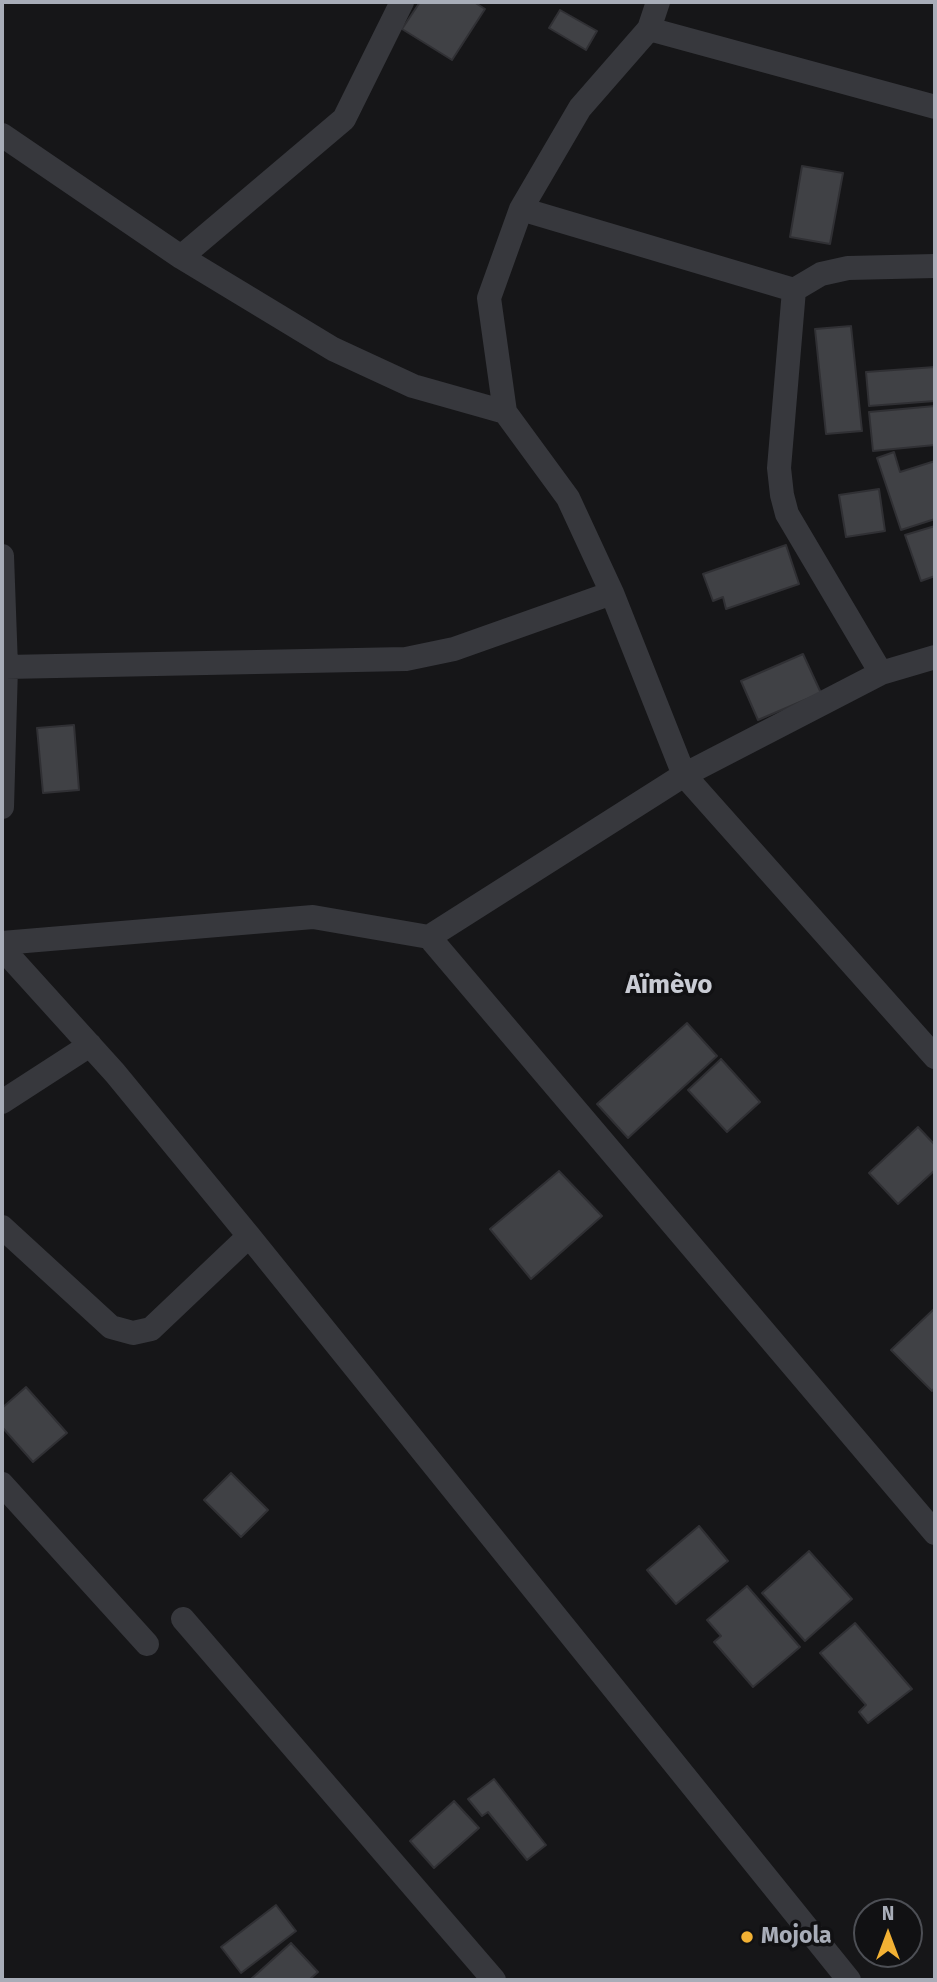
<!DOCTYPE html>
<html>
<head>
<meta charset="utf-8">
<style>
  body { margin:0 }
  #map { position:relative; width:937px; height:1982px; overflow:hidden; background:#161618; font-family:"Fira Sans",sans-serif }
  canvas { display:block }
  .frame { position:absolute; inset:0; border:4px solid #a8adb8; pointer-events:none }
  .north { position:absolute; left:853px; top:1898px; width:70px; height:70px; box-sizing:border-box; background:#111113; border:2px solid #4d4f55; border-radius:50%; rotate:0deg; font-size:19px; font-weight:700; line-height:28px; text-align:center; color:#a8adb8 }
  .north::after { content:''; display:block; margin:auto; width:24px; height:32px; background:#f2b134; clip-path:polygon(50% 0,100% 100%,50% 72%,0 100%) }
</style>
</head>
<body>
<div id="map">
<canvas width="937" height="1982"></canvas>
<div class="frame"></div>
<div class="north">N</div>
</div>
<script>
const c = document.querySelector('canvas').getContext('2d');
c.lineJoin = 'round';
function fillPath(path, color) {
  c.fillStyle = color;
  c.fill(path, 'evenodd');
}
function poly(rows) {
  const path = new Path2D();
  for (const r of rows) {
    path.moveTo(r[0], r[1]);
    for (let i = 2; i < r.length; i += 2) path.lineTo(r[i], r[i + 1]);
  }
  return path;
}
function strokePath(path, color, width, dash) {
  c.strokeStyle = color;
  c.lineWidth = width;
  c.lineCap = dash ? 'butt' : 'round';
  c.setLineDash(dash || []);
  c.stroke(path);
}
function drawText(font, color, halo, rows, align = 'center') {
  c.font = font + ' "Fira Sans",sans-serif';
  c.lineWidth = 7;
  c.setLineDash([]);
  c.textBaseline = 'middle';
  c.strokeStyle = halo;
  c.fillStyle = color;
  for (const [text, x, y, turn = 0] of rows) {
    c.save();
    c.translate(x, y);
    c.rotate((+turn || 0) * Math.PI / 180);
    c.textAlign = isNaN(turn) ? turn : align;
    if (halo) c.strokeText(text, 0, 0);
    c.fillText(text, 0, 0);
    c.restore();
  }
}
const building = poly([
  [420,2,474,2,485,9,452,60,402,29,420,2],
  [560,10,597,31,586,50,549,28,560,10],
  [802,166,843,173,830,244,790,237,802,166],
  [851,326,862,431,826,434,815,329,851,326],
  [935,367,935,401,869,406,866,372,935,367],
  [935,406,935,445,873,451,869,412,935,406],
  [894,452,900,472,935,461,935,519,901,530,877,458,894,452],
  [879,489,885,531,846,537,839,495,879,489],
  [935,526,935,576,921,581,905,535,935,526],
  [786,545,799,584,726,609,723,597,713,601,703,574,786,545],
  [803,654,821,693,758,720,741,681,803,654],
  [74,725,79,790,43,793,37,728,74,725],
  [687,1023,717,1056,628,1138,597,1104,687,1023],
  [721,1059,760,1102,727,1132,688,1090,721,1059],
  [918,1127,935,1145,935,1170,898,1204,869,1173,918,1127],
  [559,1171,602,1216,531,1279,490,1229,559,1171],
  [934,1309,935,1310,935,1387,932,1391,891,1350,934,1309],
  [26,1387,67,1433,33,1462,2,1427,2,1408,26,1387],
  [231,1473,268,1510,241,1537,204,1500,231,1473],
  [699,1526,728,1561,676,1604,647,1570,699,1526],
  [809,1551,852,1599,805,1641,762,1593,809,1551],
  [747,1586,800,1647,753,1687,714,1642,721,1636,707,1620,747,1586],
  [855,1623,912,1689,868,1723,859,1712,866,1705,820,1653,855,1623],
  [494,1779,546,1845,527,1860,488,1812,482,1816,468,1799,494,1779],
  [454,1801,479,1828,434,1868,410,1841,454,1801],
  [276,1905,296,1931,241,1973,221,1947,276,1905],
  [291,1943,318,1972,309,1980,250,1980,291,1943]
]);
fillPath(building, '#404145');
strokePath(building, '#303034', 2);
strokePath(poly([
  [649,29,935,107],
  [2,135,181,257,333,349,413,386,505,412,568,498,612,593,684,775,935,1057],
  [521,209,794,290,821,274,848,268,935,266],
  [181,257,344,119,402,2],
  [794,290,779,468,782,495,787,514,881,673],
  [505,412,489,298,521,209,580,108,649,29,658,2],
  [2,556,6,667,2,807],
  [6,667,406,659,454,649,612,593],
  [429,937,935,1533],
  [2,943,313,917,429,937,684,775,881,673,935,657],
  [2,948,115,1073,249,1236,849,1980],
  [2,1102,90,1045],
  [2,1227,111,1327,133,1333,151,1329,249,1236],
  [2,1484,147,1644],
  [183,1619,494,1980]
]), '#37383d', 24);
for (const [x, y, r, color] of [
  [747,1937,7,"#f2b134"]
]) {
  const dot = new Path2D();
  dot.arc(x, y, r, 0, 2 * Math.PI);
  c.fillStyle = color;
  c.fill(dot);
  strokePath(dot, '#111113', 2.5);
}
drawText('bold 23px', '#a8adb8', '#111113', [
  ["Mojola",761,1937]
], 'left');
drawText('bold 26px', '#c9ccd4', '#111113', [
  ["Aïmèvo",669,986]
]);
</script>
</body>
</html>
